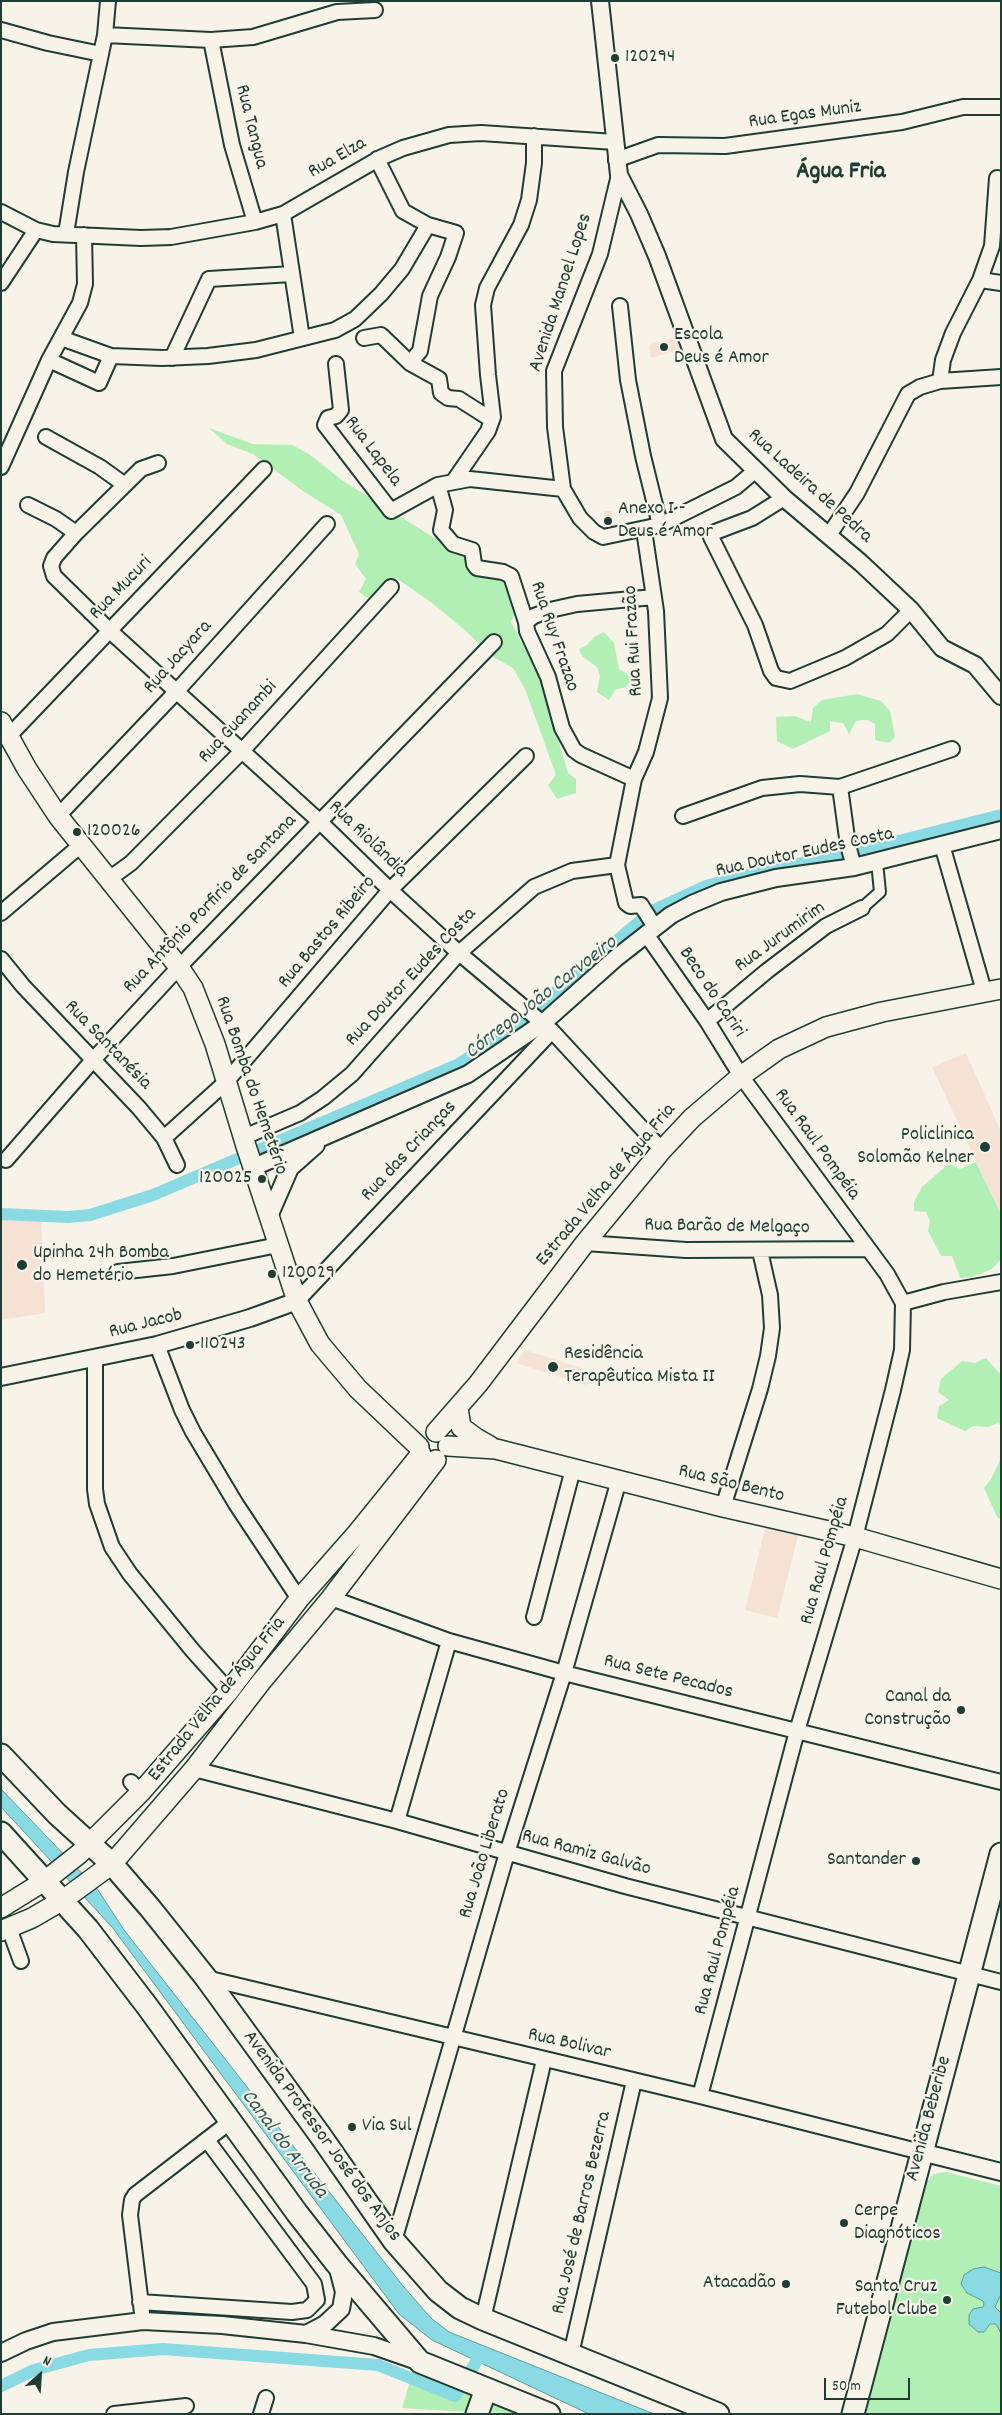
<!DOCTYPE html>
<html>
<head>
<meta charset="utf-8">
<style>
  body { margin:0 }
  #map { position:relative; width:1002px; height:2415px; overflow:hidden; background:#f7f3e8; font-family:Dekko,sans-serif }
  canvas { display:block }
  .frame { position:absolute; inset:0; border:2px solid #1f3d34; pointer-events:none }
  .north { position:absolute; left:15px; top:2350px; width:50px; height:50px; -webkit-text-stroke:4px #f7f3e8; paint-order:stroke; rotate:26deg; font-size:14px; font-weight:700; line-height:20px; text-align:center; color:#1f3d34 }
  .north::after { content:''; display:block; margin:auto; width:18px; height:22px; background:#1f3d34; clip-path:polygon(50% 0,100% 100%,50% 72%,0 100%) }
  .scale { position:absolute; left:824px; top:2378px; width:86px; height:22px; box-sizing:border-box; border:2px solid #1f3d34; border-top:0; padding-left:6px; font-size:15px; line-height:18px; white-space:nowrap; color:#1f3d34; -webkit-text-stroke:4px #f7f3e8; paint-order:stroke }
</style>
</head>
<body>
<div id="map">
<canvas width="1002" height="2415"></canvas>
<div class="frame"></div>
<div class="north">N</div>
<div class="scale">50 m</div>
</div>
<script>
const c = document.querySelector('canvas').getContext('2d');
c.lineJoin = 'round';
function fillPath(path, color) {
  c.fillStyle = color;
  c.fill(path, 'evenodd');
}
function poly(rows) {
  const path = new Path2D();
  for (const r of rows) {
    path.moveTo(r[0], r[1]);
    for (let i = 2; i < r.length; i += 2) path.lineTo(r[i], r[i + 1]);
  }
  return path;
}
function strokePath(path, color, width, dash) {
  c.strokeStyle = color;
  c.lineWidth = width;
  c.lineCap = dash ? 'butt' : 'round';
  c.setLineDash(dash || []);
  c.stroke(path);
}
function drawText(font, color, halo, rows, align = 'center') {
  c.font = font + ' Dekko,sans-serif';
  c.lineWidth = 4.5;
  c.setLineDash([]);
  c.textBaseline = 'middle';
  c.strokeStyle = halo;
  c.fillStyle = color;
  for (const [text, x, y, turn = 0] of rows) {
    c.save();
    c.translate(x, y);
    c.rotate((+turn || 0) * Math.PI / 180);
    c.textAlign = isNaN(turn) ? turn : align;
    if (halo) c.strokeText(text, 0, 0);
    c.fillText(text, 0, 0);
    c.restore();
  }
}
fillPath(poly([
  [676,337,680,349,651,358,649,345],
  [604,511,612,511,614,531,604,532],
  [966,1053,1001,1132,1001,1214,932,1067],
  [1,1216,41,1217,45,1313,1,1320],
  [525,1350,590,1371,586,1385,516,1363],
  [766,1524,799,1532,777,1618,745,1610]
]), '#f6e1d5');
fillPath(poly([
  [209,428,253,444,292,445,309,454,343,481,465,557,497,576,517,583,519,605,511,622,540,678,568,773,576,779,576,793,557,799,548,785,556,775,525,689,513,668,490,655,466,631,432,603,396,578,385,584,369,599,359,592,366,579,355,564,359,554,341,515,303,491,253,454,227,444],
  [604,632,614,643,619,669,633,677,626,687,615,690,609,700,597,692,600,676,597,667,582,656,579,649,587,645,594,637],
  [857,694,881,701,890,711,895,737,889,743,875,740,875,724,867,720,856,721,849,734,843,723,830,721,830,731,793,749,777,741,776,717,794,716,811,722,813,708,822,700],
  [976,1162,1001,1214,1001,1259,992,1269,972,1277,960,1278,952,1256,941,1256,928,1231,930,1222,926,1212,914,1211,914,1202,922,1187,946,1166,950,1164,960,1169],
  [986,1358,1001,1375,1001,1426,998,1423,989,1427,973,1426,965,1431,937,1418,939,1406,949,1400,938,1392,941,1379,962,1361,975,1363],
  [1001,1458,1001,1519,997,1517,984,1488,991,1479],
  [946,2172,1001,2186,1001,2414,864,2414,926,2182,934,2174],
  [414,2369,475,2393,469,2412,402,2408],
  [487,2398,535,2414,485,2412]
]), '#b2efb5');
const water = poly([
  [1,1789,98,1890,124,1930,403,2286,431,2318,449,2332,654,2414,589,2414,432,2340,399,2314,112,1927,1,1807,1,1789],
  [984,2267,1001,2273,1001,2294,995,2307,1001,2313,1001,2333,996,2324,990,2324,984,2332,978,2332,969,2324,969,2315,973,2309,983,2307,984,2304,983,2301,967,2293,961,2284,964,2275,973,2269,984,2267]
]);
fillPath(water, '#89dae2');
strokePath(water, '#5f9b9c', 1);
strokePath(poly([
  [1,1214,68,1217,90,1215,153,1195,459,1064,511,1029,652,911,706,886,765,870,840,856,1001,815],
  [1,2386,34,2370,89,2355,163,2349,378,2365,455,2396,481,2354]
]), '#89dae2', 12);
const pedestrian = poly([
  [862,908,880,892,877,862]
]);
const minor = poly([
  [1,30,48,43,101,54],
  [105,35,211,40,253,37,337,12,375,10],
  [211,40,232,145,255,222],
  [377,159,403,211,428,225,456,233,448,257,430,296,420,351,410,363],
  [616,160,658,145,725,146,902,122,963,107,1001,107],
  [619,175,600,254,554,371,555,427,563,489,580,518,594,532,603,537,660,525,736,487,756,470],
  [1,212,36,230,53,234,141,238,171,237,255,222,283,214,380,158,403,148,449,135,481,133,615,142],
  [283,214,302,338],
  [66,234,76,172,105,35,108,1],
  [980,280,1001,283],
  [1,283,36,230],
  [620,306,628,380,643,456,660,525],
  [61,338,111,356,162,358,208,356,256,350,335,330,355,319,381,294,402,269,428,225],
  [364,338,381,335,410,363,439,379,441,393,448,398,459,399,492,420],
  [172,358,209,279,292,274],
  [49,360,99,383,111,356],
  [336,364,341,410,336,416,328,418,325,425,391,511,438,485,470,479,563,489],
  [940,381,943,360,953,333,980,280,992,246,997,178],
  [46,437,100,467,125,485],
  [158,463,141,469,76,533,54,558,51,566,54,576,110,631,319,821,390,890,459,953,552,1031,662,1150],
  [1,467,49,360,80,303,85,284,84,235],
  [453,482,488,431,493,417,488,375,483,305,487,288,521,225,529,200,534,163,534,136],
  [438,485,445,510,441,530,448,538,453,544,472,550,474,564,477,568,503,572,511,576,526,622,527,631,548,677,562,728,574,750,581,755,634,779],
  [784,498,752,518,715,532,711,537,755,625,771,671,776,678,790,681,845,658,887,634,911,610],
  [28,505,56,519,76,533],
  [644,530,656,611,660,698,646,752,634,779,617,865,626,903,630,906,641,905,655,927],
  [829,535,857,493,908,394,920,387,940,381,1001,377],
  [526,622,534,616,550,610,577,604,654,597],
  [8,737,264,469],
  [840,787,848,845,854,867],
  [58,816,176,692,327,524],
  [683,816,762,788,800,784,840,787,952,749],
  [942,845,984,991],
  [109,879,131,863,242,751,391,587],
  [1,913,81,845],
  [646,934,707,1021,741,1076,887,1274,903,1303,902,1350,893,1390,855,1537,797,1731,700,2096],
  [1,959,23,986,139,1108,164,1138,177,1165],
  [707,1021,767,971,826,926,862,908],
  [244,1137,300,1113,323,1098,352,1074,459,953,534,887,572,871,617,865],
  [164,1138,226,1082,390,890,526,756],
  [6,1160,93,1060,179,967,494,642],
  [585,1243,686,1250,868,1249],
  [118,1272,173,1266,278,1245],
  [297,1301,552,1031],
  [903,1303,944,1292,1001,1282],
  [157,1345,182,1410,193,1432,236,1504,299,1599],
  [95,1359,95,1489,97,1504,112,1547,130,1574,193,1651,229,1691],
  [723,1507,760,1389,768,1356,772,1328,770,1295,760,1251],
  [331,1598,449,1641,564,1673,1001,1782],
  [534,1617,573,1469],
  [194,1769,397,1821,625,1886,1001,1982],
  [131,1782,141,1792],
  [397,1821,449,1641],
  [9,1928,21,1961],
  [206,1978,700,2096,921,2152],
  [394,2241,507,1853,564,1673,619,1480],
  [140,2302,292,2312,307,2310,317,2300,314,2284,207,2140],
  [483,2319,544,2060],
  [143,2321,130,2215,132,2200,135,2195,231,2121],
  [571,2354,634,2081],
  [114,2414,186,2406],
  [261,2414,266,2398]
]);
const tertiary = poly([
  [600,1,619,175,639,214,657,256,724,439,784,498,861,563,911,610,942,648,975,665,1001,696],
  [254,1167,468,1074,543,1023,616,958,671,915,692,904,721,892,776,878,854,867,1001,830],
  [270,1214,290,1168,316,1145],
  [1,1377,157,1345,250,1318,297,1301],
  [921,2152,1001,2172],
  [306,2334,325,2324,341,2309,344,2292,338,2269],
  [1,2353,26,2341,53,2332,143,2321,222,2325,306,2334,374,2346,420,2362]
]);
const secondary = poly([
  [1,722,27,769,58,816,179,967,193,988,215,1044,246,1146,297,1301,320,1344,358,1389,419,1447],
  [458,1408,461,1427,476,1438,490,1446],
  [436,1432,478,1384,585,1243,662,1150,692,1118,741,1076,779,1049,826,1027,882,1012,1001,989],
  [448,1446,496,1449,723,1507,855,1537,1001,1579],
  [1,1908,46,1880,79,1854,141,1792,229,1691,299,1599,358,1532,421,1454],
  [1,1931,32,1918,63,1900,112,1864,194,1769,261,1682,331,1598,436,1460]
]);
const primary = poly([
  [1,1755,57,1814,112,1864,150,1908,206,1978,320,2135,394,2241,438,2291,460,2308,483,2319,718,2414],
  [1,1833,88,1929,147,2006,297,2213,336,2263,420,2362,549,2414],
  [477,2414,486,2389],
  [853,2414,1001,1854]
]);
strokePath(pedestrian, '#1f3d34', 14);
strokePath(minor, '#1f3d34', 18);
strokePath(tertiary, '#1f3d34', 20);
strokePath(secondary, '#1f3d34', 22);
strokePath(primary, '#1f3d34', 25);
strokePath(pedestrian, '#f7f3e8', 10);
strokePath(minor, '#f7f3e8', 14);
strokePath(tertiary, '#f7f3e8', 16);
strokePath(secondary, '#f7f3e8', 19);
strokePath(primary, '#f7f3e8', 21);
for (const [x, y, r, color] of [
  [615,58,5,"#1f3d34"],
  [664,347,5,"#1f3d34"],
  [608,521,5,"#1f3d34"],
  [77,832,5,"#1f3d34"],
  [985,1147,6,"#1f3d34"],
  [262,1179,5,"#1f3d34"],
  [22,1265,6,"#1f3d34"],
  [272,1274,5,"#1f3d34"],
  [190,1345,5,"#1f3d34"],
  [553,1367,6,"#1f3d34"],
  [961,1710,5,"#1f3d34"],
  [916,1861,5,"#1f3d34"],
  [352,2127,5,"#1f3d34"],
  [844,2223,5,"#1f3d34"],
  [786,2284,5,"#1f3d34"],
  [947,2300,5,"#1f3d34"]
]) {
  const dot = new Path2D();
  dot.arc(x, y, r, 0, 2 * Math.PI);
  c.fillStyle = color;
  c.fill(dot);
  strokePath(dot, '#f7f3e8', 2);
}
drawText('20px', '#1f3d34', '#f7f3e8', [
  ["120294",625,58],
  ["Escola",674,336],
  ["Deus é Amor",674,359],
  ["Anexo I -",618,510],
  ["Deus é Amor",618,533],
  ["120026",87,832],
  ["Policlinica",974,1136,"right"],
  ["Solomão Kelner",974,1159,"right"],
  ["120025",252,1179,"right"],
  ["Upinha 24h Bomba",33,1254],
  ["do Hemetério",33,1277],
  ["120029",282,1274],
  ["110243",200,1345],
  ["Residência",564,1355],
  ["Terapêutica Mista II",564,1378],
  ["Canal da",951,1698,"right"],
  ["Construção",951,1721,"right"],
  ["Santander",906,1861,"right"],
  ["Via Sul",362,2127],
  ["Cerpe",854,2212],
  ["Diagnóticos",854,2235],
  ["Atacadão",776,2284,"right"],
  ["Santa Cruz",937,2288,"right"],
  ["Futebol Clube",937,2311,"right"]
], 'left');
drawText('20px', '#1f3d34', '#f7f3e8', [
  ["Rua Egas Muniz",805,116,-8],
  ["Rua Tangua",250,127,76],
  ["Rua Elza",338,159,-30],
  ["Avenida Manoel Lopes",562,293,-72],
  ["Rua Lapela",372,452,53],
  ["Rua Ladeira de Pedra",809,487,42],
  ["Rua Mucuri",122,589,-46],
  ["Rua Ruy Frazao",553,637,71],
  ["Rua Rui Frazão",635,641,-93],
  ["Rua Jacyara",179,658,-48],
  ["Rua Guanambi",239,723,-47],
  ["Rua Riolândia",367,840,44],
  ["Rua Doutor Eudes Costa",805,854,-12],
  ["Rua Antônio Porfirio de Santana",211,905,-46],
  ["Rua Bastos Ribeiro",328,933,-50],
  ["Rua Jurumirim",781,938,-36],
  ["Rua Doutor Eudes Costa",412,978,-47],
  ["Beco do Cariri",711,993,56],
  ["Rua Santanésia",107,1046,46],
  ["Rua Bomba do Hemetério",250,1086,71],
  ["Rua Raul Pompéia",816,1145,54],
  ["Rua das Crianças",410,1152,-47],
  ["Estrada Velha de Água Fria",607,1186,-50],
  ["Rua Barão de Melgaço",727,1228,1],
  ["Rua Jacob",146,1325,-14],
  ["Rua São Bento",731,1485,14],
  ["Rua Raul Pompéia",826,1561,-74],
  ["Rua Sete Pecados",668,1678,14],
  ["Estrada Velha de Água Fria",218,1700,-51],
  ["Rua João Liberato",486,1854,-73],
  ["Rua Ramiz Galvão",586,1854,15],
  ["Rua Raul Pompéia",719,1951,-75],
  ["Rua Bolivar",569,2045,13],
  ["Avenida Beberibe",930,2119,-75],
  ["Avenida Professor José dos Anjos",321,2137,54],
  ["Rua José de Barros Bezerra",583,2213,-77]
]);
drawText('italic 21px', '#345c57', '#f7f3e8', [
  ["Córrego João Carvoeiro",542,999,-38],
  ["Canal do Arruda",283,2145,53]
]);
drawText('bold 25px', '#1f3d34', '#f7f3e8', [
  ["Água Fria",841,174]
]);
</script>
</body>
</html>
